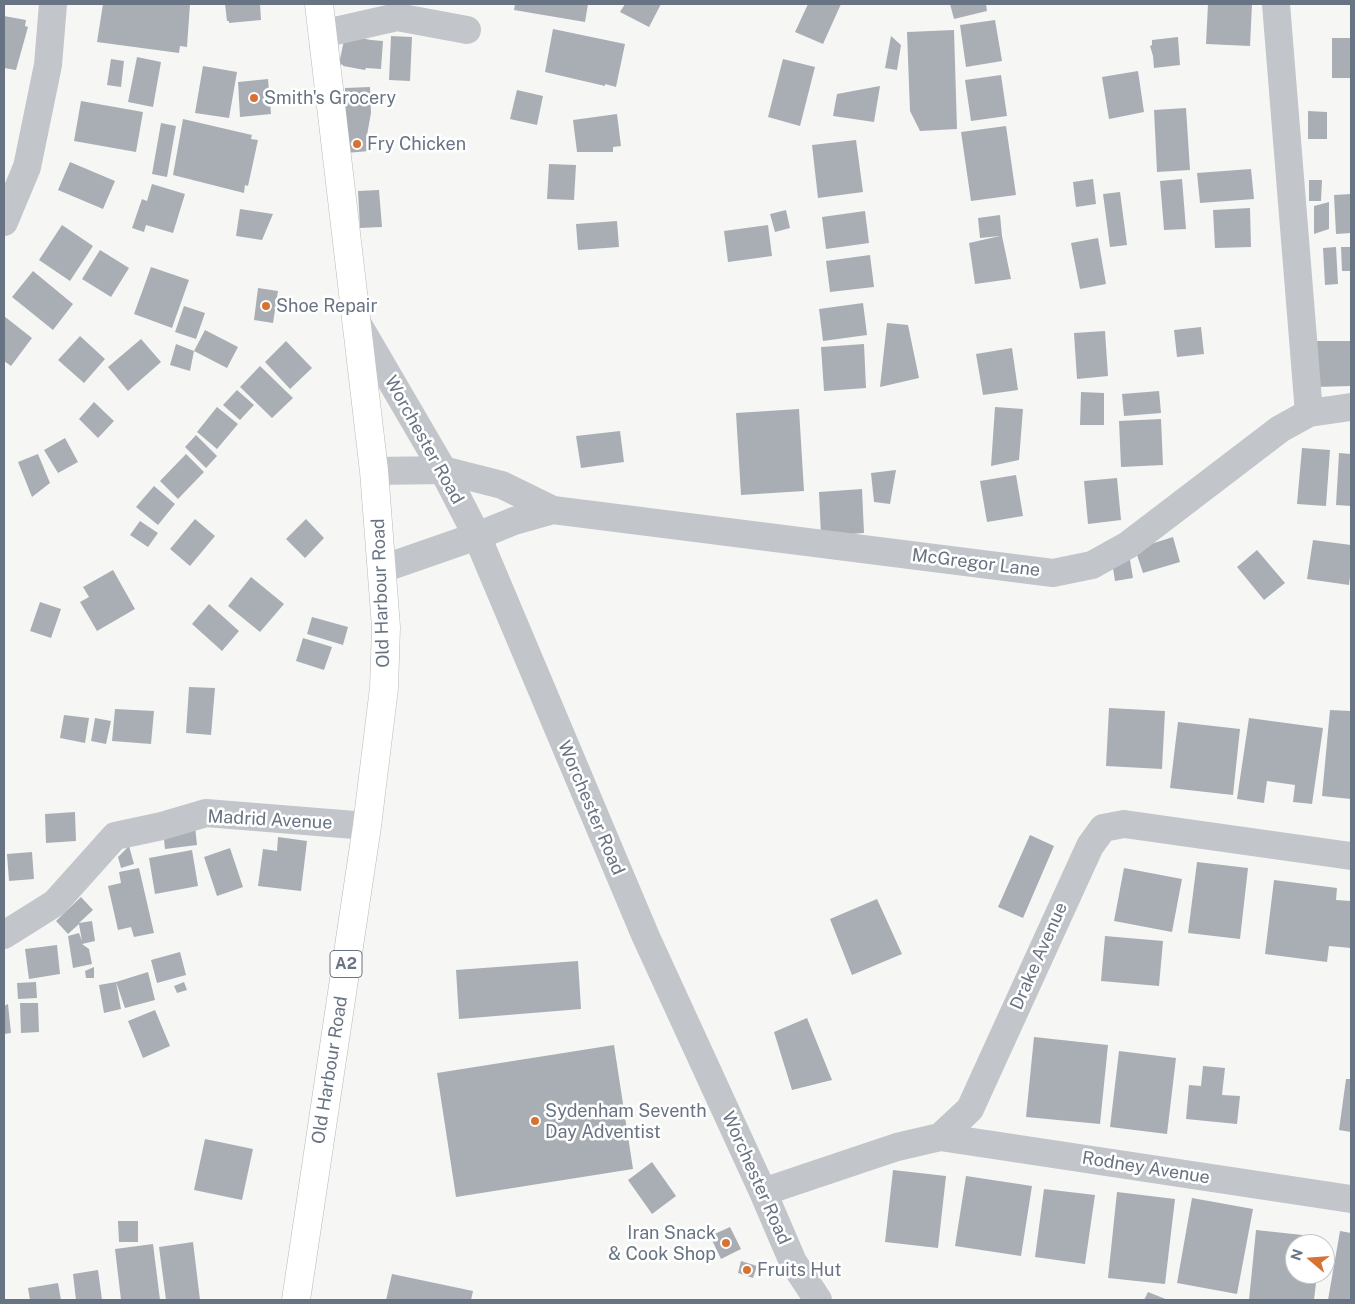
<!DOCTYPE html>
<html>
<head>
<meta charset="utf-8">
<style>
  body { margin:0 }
  #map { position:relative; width:1355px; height:1304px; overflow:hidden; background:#f6f7f4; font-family:"Public Sans",sans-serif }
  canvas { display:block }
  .frame { position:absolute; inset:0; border:5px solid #687383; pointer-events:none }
  .north { position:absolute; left:1285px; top:1234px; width:50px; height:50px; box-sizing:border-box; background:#fff; border:1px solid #c3c7cd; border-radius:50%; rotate:288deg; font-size:14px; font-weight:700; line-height:20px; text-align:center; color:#687383 }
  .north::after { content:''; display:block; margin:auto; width:18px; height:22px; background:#d77233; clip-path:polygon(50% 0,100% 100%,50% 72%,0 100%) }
</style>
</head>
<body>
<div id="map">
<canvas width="1355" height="1304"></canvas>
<div class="frame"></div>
<div class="north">N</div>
</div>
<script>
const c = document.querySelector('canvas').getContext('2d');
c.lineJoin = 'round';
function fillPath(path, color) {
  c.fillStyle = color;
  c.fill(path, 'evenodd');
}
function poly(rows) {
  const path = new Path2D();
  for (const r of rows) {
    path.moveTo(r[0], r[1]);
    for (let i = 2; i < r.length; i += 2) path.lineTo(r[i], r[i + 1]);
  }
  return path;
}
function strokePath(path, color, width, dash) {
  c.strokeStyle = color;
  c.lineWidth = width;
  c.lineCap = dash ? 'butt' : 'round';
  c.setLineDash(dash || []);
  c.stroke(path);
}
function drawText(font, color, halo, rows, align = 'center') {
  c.font = font + ' "Public Sans",sans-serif';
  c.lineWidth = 5;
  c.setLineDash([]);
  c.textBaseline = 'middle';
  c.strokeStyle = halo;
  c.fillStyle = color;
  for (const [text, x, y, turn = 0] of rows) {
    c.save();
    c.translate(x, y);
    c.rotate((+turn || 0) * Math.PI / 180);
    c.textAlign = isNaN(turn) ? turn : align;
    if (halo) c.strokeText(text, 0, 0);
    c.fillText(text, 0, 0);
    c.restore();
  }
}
fillPath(poly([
  [103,4,190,4,187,47,180,46,179,53,97,42],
  [225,4,260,4,261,20,229,23,229,21,227,21],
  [515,4,588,4,585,22,514,10],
  [625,4,661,4,649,27,620,12],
  [808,4,841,4,823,44,795,32],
  [950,4,986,4,987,11,954,19],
  [1208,4,1252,4,1250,46,1206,44],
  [4,16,26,20,25,26,28,27,16,70,4,68],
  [995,20,1002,61,966,67,960,25],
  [553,29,625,44,616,87,605,84,605,86,545,72],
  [954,30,957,129,920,131,910,111,907,32],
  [345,35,371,40,383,41,381,69,366,68,365,70,343,66,343,65,339,64],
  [391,36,412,37,410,81,389,80],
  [891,36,901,45,897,70,885,68],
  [1178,37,1180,65,1154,68,1153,56,1150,46,1152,45,1152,40],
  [1332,38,1351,38,1351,78,1332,78],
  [137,57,161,62,153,107,128,102],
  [111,59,124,61,121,87,107,85],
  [783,59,815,67,800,126,768,117],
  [203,66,237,72,229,118,195,113],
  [1138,71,1144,112,1109,119,1102,77],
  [1001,75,1007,116,971,121,965,80],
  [268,79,271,114,240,117,238,82],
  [880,86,874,122,833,116,837,94],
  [370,87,371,113,367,135,369,151,346,153,345,88],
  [517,90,543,96,537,125,510,119],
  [81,101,143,112,136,152,74,141],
  [1186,108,1190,170,1157,172,1154,110],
  [1308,111,1327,112,1327,139,1308,139],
  [617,114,621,146,613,147,613,152,577,152,573,120],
  [183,119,252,135,251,139,258,140,248,186,245,185,244,193,173,175],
  [161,123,176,126,167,177,152,174],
  [1006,126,1016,195,971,201,961,132],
  [856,140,863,192,818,198,812,145],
  [70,162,115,181,103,209,58,190],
  [549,164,576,165,574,200,547,199],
  [1251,169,1254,199,1200,203,1197,173],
  [1093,179,1096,204,1076,207,1073,182],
  [1182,179,1186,229,1164,230,1160,181],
  [1309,180,1322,180,1321,201,1309,201],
  [152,184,185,194,173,233,146,225,144,232,132,228,142,199,147,201],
  [379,190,382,227,360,228,358,191],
  [1120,192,1127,245,1110,247,1103,194],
  [1351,194,1351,233,1336,234,1334,195],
  [1329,202,1329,229,1314,234,1314,206],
  [1250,208,1251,247,1215,248,1213,210],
  [240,209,273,214,262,240,236,236],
  [786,210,790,228,775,232,770,214],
  [865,211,869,243,826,249,822,217],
  [1000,215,1002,236,1011,279,975,284,969,243,1000,236,980,238,978,218],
  [617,221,619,247,578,250,576,224],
  [62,225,93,246,70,281,39,260],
  [768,225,772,256,728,262,724,231],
  [1098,238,1106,284,1080,289,1071,243],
  [1336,247,1338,284,1325,285,1323,248],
  [1341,247,1351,247,1351,271,1342,271],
  [100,250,129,268,111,297,82,279],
  [870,255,874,287,830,292,826,261],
  [151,267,189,280,172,328,134,314],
  [33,271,73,304,53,330,12,297],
  [258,288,278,291,273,323,254,320],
  [863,303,867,335,823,341,819,309],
  [184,306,205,313,196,339,175,332],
  [4,316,32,338,11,366,4,361],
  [887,323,908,325,919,378,880,387],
  [1201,327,1204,354,1177,357,1174,330],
  [205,330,238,347,227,368,194,351,190,371,170,365,176,344,194,351],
  [1105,331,1108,376,1077,379,1074,333],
  [80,336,105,359,84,383,58,360],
  [141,339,161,362,128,391,108,367],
  [286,341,312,368,290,389,265,362],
  [1315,341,1351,341,1351,386,1315,387],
  [864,344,866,388,824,391,821,347],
  [1012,348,1018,390,983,395,976,354],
  [260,366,293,398,272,418,240,387],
  [237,390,254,405,240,420,223,405],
  [1159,391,1161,413,1124,416,1122,394],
  [1081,392,1104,393,1104,425,1080,425],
  [94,402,114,421,98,438,79,419],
  [217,407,238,424,217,449,197,432],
  [995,407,1023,409,1019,460,991,466],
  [799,409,804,491,741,495,736,413],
  [1161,419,1163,465,1121,467,1119,421],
  [620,431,624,462,581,468,576,436],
  [196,435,217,456,206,468,185,447],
  [65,438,78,462,58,473,44,450],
  [1302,448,1330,450,1326,506,1297,504],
  [1339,453,1351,454,1351,506,1336,505],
  [38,454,50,483,32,497,18,462],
  [186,454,204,472,178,499,160,481],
  [896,470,890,504,874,502,871,473],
  [1016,475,1023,516,987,522,980,481],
  [1117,478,1121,520,1088,524,1084,481],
  [154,486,175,504,158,525,136,507],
  [862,489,864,533,821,536,819,492],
  [195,519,215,536,190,566,170,549],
  [306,519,324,538,305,558,286,539],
  [140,521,158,533,148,547,130,535],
  [1173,537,1180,562,1143,573,1135,549],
  [1313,540,1351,545,1351,568,1349,585,1307,579],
  [1257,550,1285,583,1264,600,1237,567],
  [1130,560,1133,578,1115,581,1112,562],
  [113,570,135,609,97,631,80,602,89,597,83,587],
  [251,577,284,604,260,632,228,606],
  [40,602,61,609,51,638,30,631],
  [209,604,239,631,222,651,192,624],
  [312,617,348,627,343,645,307,634],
  [303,638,332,647,324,670,296,661],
  [189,687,215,688,211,735,186,733],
  [1109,708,1165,711,1162,769,1106,766],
  [115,709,154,711,151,744,112,741],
  [1330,710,1351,711,1351,799,1322,796],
  [64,715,89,718,85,743,60,738],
  [95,718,111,721,106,744,91,741],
  [1249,718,1323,728,1312,804,1293,802,1295,785,1267,781,1264,803,1237,799],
  [1178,722,1240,729,1233,795,1170,788],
  [75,812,76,841,46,843,45,814],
  [195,826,197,845,165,849,163,830],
  [1030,835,1054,846,1023,918,998,907],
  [278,837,307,841,301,891,258,886,263,849,277,851],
  [129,846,134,864,121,868,118,857],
  [230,848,243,887,217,896,204,857],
  [192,850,198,886,155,894,149,858],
  [32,852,34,879,9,881,7,854],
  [1197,862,1248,868,1240,939,1188,933],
  [139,868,154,933,134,937,131,927,118,930,108,886,121,883,119,872],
  [1124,868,1182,879,1172,932,1114,921],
  [1274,880,1337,888,1336,900,1351,901,1351,948,1329,946,1327,962,1265,954],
  [81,897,93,910,79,923,92,921,95,941,82,944,89,949,92,964,73,968,68,936,79,933,82,941,79,924,68,934,56,921],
  [877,899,902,954,852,975,830,919],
  [1105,936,1163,941,1159,986,1101,981],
  [57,945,60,974,29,979,25,949],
  [180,952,186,975,157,983,151,960],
  [578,961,581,1009,459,1019,456,970],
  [94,967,94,978,86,978,85,971],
  [148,972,155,1000,125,1008,116,982,121,1009,104,1013,99,985,116,982],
  [36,982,37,998,18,999,17,983],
  [184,982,187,990,177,993,174,986],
  [20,1003,38,1003,39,1032,21,1033],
  [8,1004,11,1033,4,1034,4,1006],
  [155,1010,170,1046,143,1058,128,1021],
  [807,1018,832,1080,792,1090,774,1032],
  [1034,1037,1108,1045,1100,1124,1026,1117],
  [614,1045,633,1169,456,1197,437,1073],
  [1119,1051,1176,1058,1167,1134,1110,1127],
  [1203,1066,1225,1068,1222,1095,1240,1096,1237,1124,1186,1119,1189,1085,1201,1086],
  [1346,1079,1351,1079,1351,1132,1339,1130],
  [205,1139,253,1149,242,1200,194,1190],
  [652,1162,676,1196,652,1214,628,1180],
  [893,1170,946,1176,938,1248,885,1242],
  [966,1176,1032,1186,1021,1256,955,1246],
  [1044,1189,1095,1195,1085,1264,1035,1257],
  [1117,1192,1175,1199,1165,1284,1108,1278],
  [1192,1198,1253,1209,1237,1294,1177,1283],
  [118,1221,138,1221,138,1242,119,1242],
  [730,1227,741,1249,721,1259,710,1236],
  [1256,1230,1321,1237,1320,1244,1295,1244,1295,1274,1317,1274,1314,1300,1249,1300],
  [1340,1231,1351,1233,1351,1300,1328,1300],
  [193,1242,200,1300,166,1300,159,1247],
  [153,1244,160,1300,121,1300,115,1249],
  [741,1261,757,1266,753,1278,738,1273],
  [98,1270,102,1300,76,1300,73,1274],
  [392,1274,473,1291,471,1300,386,1300],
  [58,1283,61,1300,30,1300,28,1288],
  [1148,1292,1168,1300,1144,1300]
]), '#a9aeb5');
const primary = poly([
  [296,1300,367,826,384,688,386,627,374,471,319,4]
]);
strokePath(primary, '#b6b9bd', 29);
strokePath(poly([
  [1276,4,1309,413],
  [322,34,397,17,467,30],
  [4,222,27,167,48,65,53,4],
  [356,321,443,470,477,536,646,937,763,1192,793,1262,818,1300],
  [374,471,443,470,502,485,553,510,1053,573,1092,565,1128,545,1280,429,1309,413,1351,407],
  [382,569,477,536,514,521,553,510],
  [4,935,55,903,115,836,162,826,206,813,367,826],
  [940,1137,1351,1199],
  [763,1192,897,1147,940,1137,970,1109,1090,846,1103,828,1124,824,1351,856]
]), '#c2c5c9', 28);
strokePath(primary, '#fff', 28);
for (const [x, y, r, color] of [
  [254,98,5,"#d77233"],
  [357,144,5,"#d77233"],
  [266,306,5,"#d77233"],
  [535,1121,5,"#d77233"],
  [726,1243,5,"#d77233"],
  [747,1270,5,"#d77233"]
]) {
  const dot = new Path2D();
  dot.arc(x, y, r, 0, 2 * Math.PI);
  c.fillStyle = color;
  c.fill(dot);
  strokePath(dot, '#fff', 2);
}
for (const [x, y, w] of [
  [346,964,32]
]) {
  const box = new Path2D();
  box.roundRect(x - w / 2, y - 13.5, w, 27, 4);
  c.fillStyle = '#fff';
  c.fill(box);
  strokePath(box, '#687383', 1);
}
drawText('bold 16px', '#687383', null, [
  ["A2",346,964]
]);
drawText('18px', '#687383', '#fff', [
  ["Smith's Grocery",264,98],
  ["Fry Chicken",367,144],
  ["Shoe Repair",276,306],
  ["Sydenham Seventh",545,1111],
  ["Day Adventist",545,1132],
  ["Iran Snack",716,1233,"right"],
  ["& Cook Shop",716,1254,"right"],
  ["Fruits Hut",757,1270]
], 'left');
drawText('18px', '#687383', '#fff', [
  ["Worchester Road",424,440,61],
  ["McGregor Lane",976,563,7],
  ["Old Harbour Road",381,593,-92],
  ["Worchester Road",591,808,67],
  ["Madrid Avenue",270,820,3],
  ["Drake Avenue",1039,956,-66],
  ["Old Harbour Road",330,1070,-81],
  ["Rodney Avenue",1146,1168,9],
  ["Worchester Road",756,1178,66]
]);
</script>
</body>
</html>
